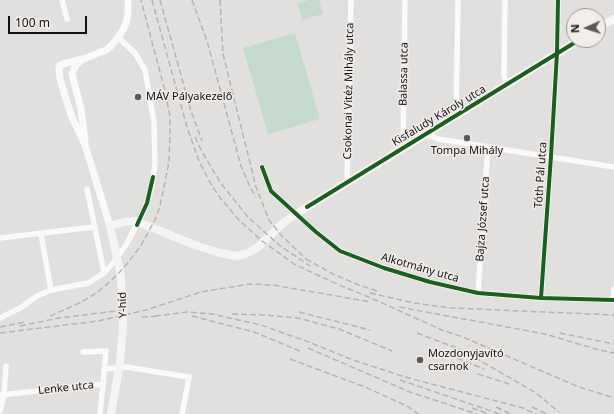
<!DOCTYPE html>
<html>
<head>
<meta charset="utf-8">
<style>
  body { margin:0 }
  #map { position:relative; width:614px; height:414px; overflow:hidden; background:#e2e0de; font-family:"Noto Sans",sans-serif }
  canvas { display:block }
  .north { position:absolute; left:566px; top:8px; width:40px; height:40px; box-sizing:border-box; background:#f0edea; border:1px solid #989593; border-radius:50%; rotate:267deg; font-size:11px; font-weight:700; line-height:16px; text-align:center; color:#131111 }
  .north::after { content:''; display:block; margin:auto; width:14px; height:18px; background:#5b5959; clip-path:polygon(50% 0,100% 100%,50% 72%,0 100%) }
  .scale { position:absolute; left:8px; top:16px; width:79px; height:18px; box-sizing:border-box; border:2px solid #131111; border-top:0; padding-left:5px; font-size:12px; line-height:14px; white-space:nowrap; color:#131111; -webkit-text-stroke:3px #f0edea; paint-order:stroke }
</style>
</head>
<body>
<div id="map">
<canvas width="614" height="414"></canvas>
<div class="north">N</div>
<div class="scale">100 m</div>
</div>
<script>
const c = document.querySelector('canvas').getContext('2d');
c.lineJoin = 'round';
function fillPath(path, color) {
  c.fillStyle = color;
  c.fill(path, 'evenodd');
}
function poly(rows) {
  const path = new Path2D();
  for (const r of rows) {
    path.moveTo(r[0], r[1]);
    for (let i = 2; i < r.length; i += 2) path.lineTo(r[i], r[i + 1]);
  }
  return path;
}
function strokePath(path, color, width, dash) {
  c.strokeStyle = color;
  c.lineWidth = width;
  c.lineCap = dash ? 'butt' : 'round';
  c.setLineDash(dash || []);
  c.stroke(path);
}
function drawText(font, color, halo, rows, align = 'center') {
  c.font = font + ' "Noto Sans",sans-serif';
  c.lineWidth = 3;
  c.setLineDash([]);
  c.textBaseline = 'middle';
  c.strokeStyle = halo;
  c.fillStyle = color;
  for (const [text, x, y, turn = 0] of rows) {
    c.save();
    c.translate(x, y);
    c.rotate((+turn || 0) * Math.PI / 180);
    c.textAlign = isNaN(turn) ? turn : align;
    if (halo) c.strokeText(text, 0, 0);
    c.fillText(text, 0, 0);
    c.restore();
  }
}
fillPath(poly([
  [309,0,319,0,323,14,302,20,297,3],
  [295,33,320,119,268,134,243,48]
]), '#c5dacf');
strokePath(poly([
  [62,0,67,19],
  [505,0,504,76,507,85],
  [456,117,458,0],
  [426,134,438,139,614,167],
  [403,149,405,0],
  [262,167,271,191,316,232,340,251,384,268,430,282,478,293,541,298,614,300],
  [347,182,351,0],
  [87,189,104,273],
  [41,234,51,290],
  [0,238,94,227],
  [478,293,488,146],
  [541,298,551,156,557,53,558,0],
  [613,300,614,289],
  [0,318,22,307,37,296,51,290,88,283,104,273,113,263,126,245,144,211,152,186,155,162,154,122,145,70,135,53,119,38],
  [83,352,106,351,103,384],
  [105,369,126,367,189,377,182,414],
  [0,395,103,384,100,414],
  [0,411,4,395,6,366]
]), '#fbfafa', 5.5);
strokePath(poly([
  [82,60,76,65,72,74,81,109,85,140],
  [110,226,85,145,71,115,60,79,59,70,59,66,63,64,86,58,106,50,111,46,122,32,126,23,128,14,128,0]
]), '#fbfafa', 7);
strokePath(poly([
  [598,28,614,19],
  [111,414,120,363,123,326,121,276,110,226,124,222,136,221,192,244,220,253,237,256,245,254,257,248,283,223,296,214,579,40]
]), '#f7f4f4', 8);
strokePath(poly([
  [152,0,187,127,199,161,212,186,221,199,239,220,262,241,294,264,339,285,371,298,442,330,463,337,579,387,614,398],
  [160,0,191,111,202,141],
  [192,0,207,41,241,166,251,189,256,197],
  [220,0,223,54,256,187,269,220,282,236,306,259],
  [195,137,201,150,220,182,247,216,279,245,310,266],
  [306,259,333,274,359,285,377,291],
  [370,293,414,303,451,308,614,315],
  [399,307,545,334,599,350,614,353],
  [299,312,370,330],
  [232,314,265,315,298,318,339,329,392,351],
  [50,316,82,302,99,291,115,277,127,264,140,247,155,220,160,206,169,162,170,130,170,117,165,91,141,0],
  [155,316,187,312,212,314,261,325,306,341,353,360,405,377,523,408,536,414],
  [192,316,254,332,300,351],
  [142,317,160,316],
  [20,326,59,318,124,310],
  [0,327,25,322],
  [0,333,98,321,146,310,201,292,249,284,273,285,371,302],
  [417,333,454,347,467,353,536,393,559,412],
  [560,333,614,344],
  [308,348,410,392,477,414],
  [449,355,484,369],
  [290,359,365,387,409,407,418,414],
  [478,374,512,385],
  [400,380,500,414],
  [496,407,511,414],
  [532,407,547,414],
  [472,408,489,414]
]), '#b4b3b3', 1.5, [6, 3]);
strokePath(poly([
  [262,167,271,191,316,232,340,251,384,268,430,282,478,293,541,298,614,300],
  [307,207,579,40],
  [137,225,147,203,153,177],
  [541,298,551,156,557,53,558,0]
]), '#1b5e20', 4);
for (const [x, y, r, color] of [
  [138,97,4,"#5b5959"],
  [467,138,4,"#5b5959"],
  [420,360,4,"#5b5959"]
]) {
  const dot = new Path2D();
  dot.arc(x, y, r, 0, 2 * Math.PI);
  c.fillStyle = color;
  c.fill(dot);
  strokePath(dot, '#f0edea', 1.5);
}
drawText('11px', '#131111', '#f0edea', [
  ["Balassa utca",404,74,-89],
  ["Csokonai Vitéz Mihály utca",349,91,-89],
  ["Kisfaludy Károly utca",439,116,-31],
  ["Tóth Pál utca",541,175,-86],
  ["Bajza József utca",483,219,-86],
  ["Alkotmány utca",420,268,16],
  ["Y-híd",123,305,-92],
  ["Lenke utca",66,388,-6]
]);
drawText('11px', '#131111', '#f0edea', [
  ["MÁV Pályakezelő",146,97],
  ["Tompa Mihály",467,151,"center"],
  ["Mozdonyjavító",428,354],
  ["csarnok",428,367]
], 'left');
</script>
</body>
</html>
